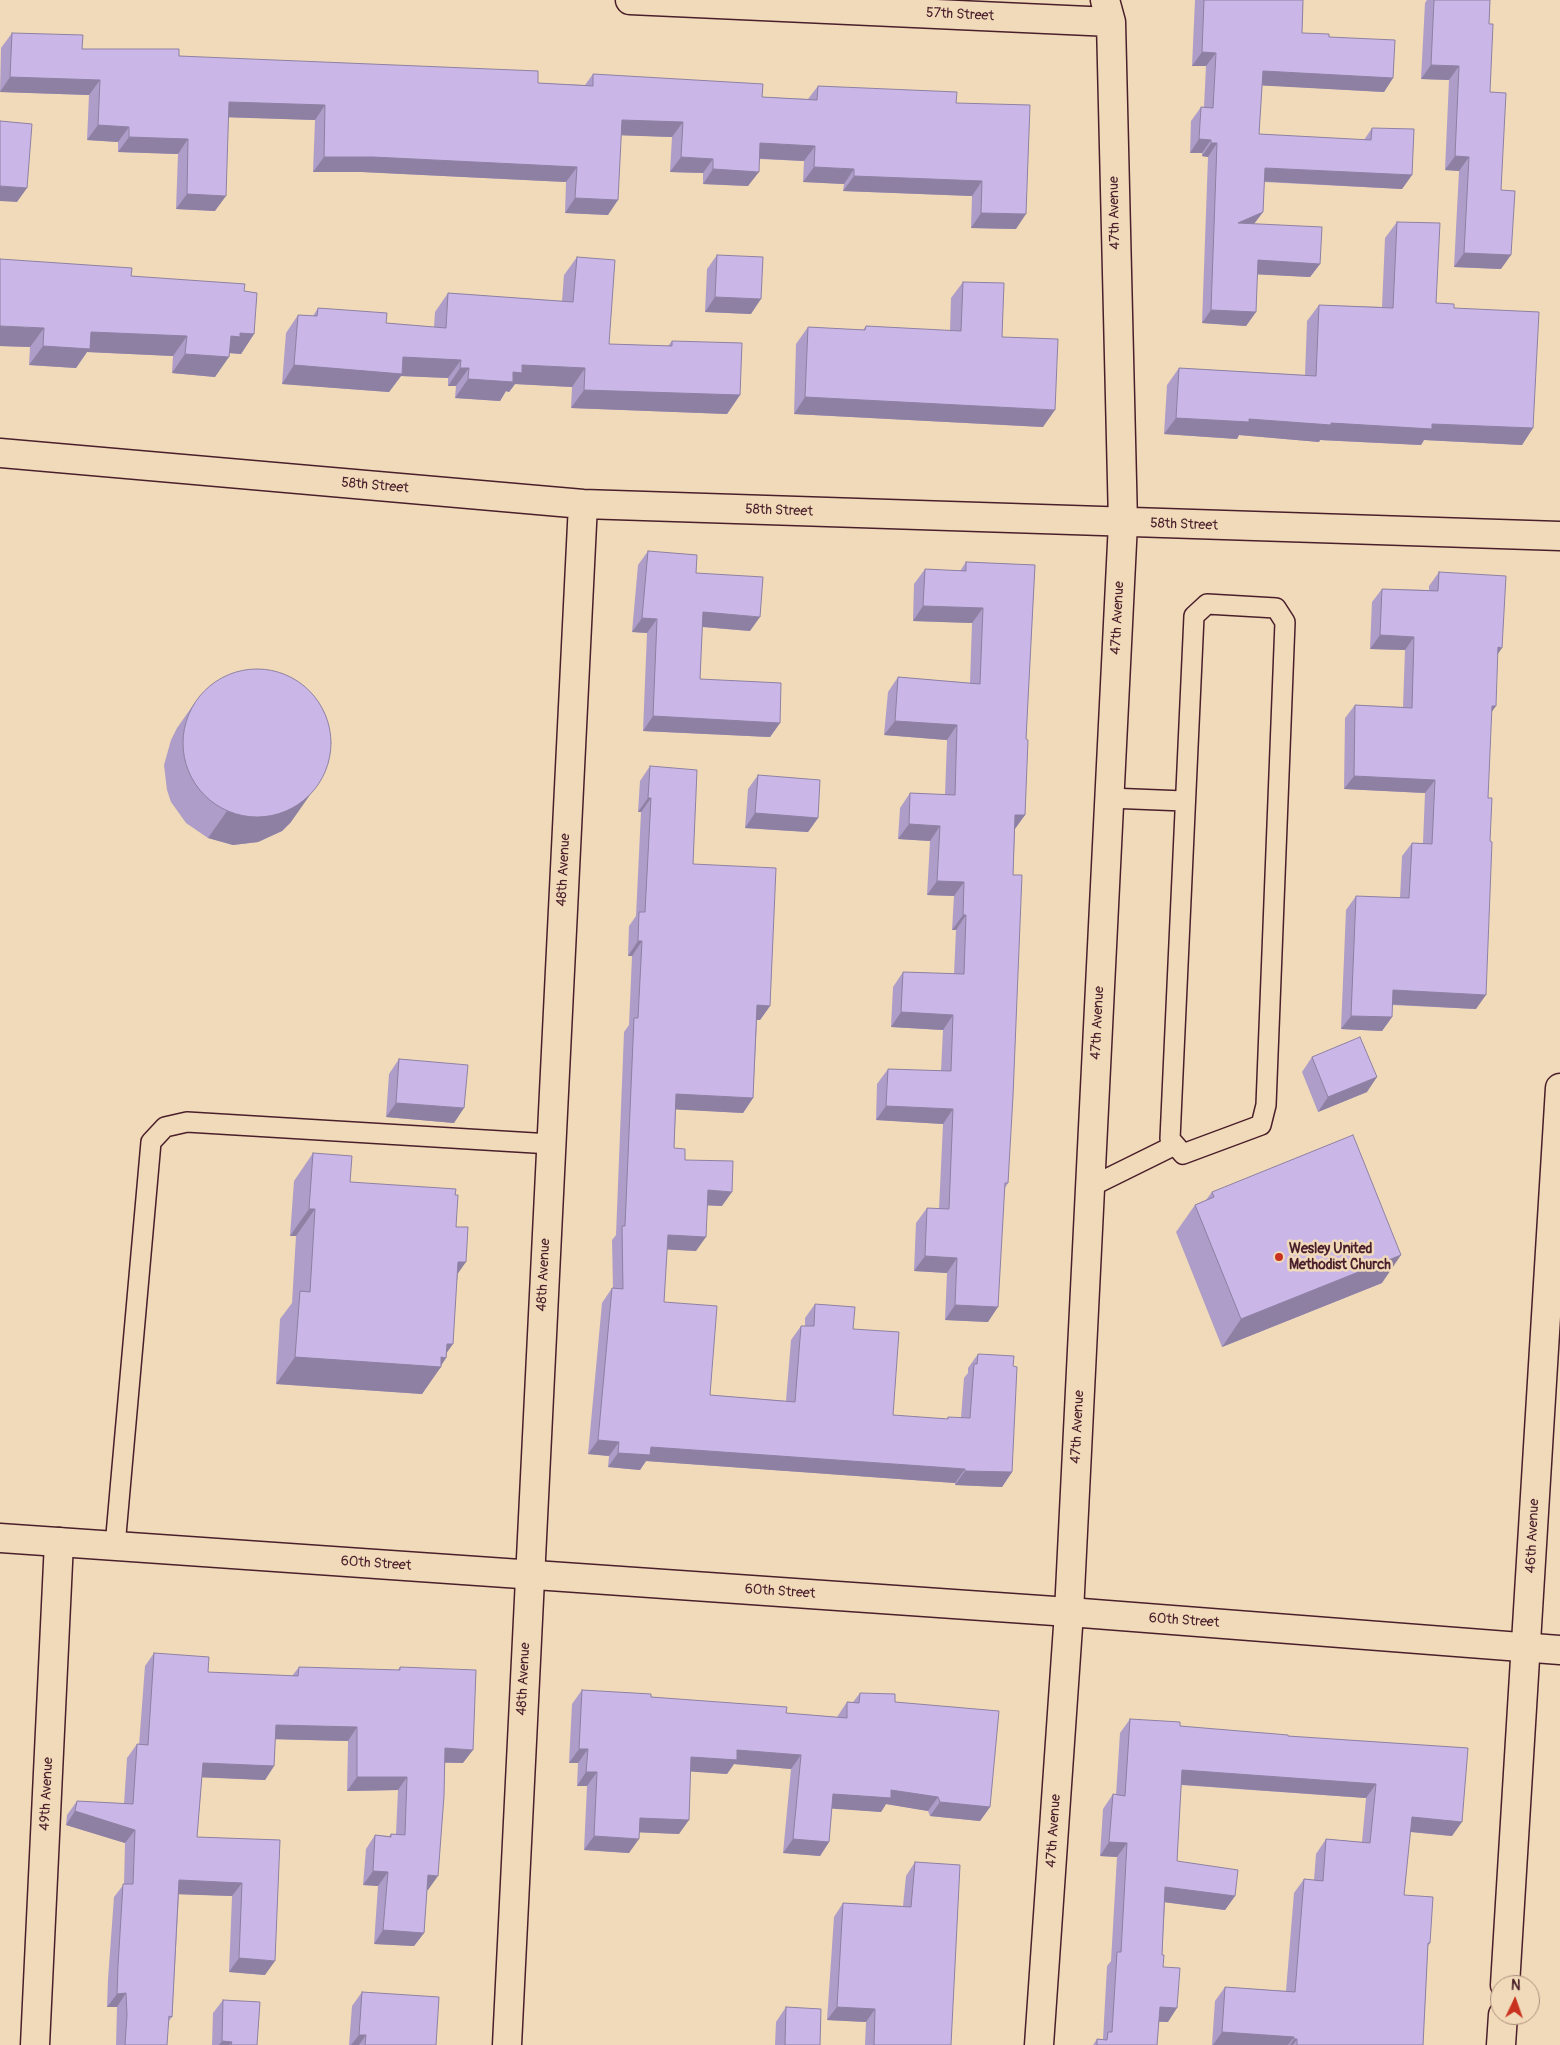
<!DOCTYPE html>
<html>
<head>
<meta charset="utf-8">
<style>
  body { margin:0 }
  #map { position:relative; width:1560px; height:2045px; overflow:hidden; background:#f1dab9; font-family:Pangolin,sans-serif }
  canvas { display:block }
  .north { position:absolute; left:1490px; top:1975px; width:50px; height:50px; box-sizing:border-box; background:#f1dab9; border:1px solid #ae8f80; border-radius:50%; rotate:3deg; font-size:14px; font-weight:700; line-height:20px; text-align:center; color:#4a1f2b }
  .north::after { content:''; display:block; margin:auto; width:18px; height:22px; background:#c8321e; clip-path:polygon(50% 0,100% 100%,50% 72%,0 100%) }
</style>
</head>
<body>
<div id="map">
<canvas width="1560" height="2045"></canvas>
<div class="north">N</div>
</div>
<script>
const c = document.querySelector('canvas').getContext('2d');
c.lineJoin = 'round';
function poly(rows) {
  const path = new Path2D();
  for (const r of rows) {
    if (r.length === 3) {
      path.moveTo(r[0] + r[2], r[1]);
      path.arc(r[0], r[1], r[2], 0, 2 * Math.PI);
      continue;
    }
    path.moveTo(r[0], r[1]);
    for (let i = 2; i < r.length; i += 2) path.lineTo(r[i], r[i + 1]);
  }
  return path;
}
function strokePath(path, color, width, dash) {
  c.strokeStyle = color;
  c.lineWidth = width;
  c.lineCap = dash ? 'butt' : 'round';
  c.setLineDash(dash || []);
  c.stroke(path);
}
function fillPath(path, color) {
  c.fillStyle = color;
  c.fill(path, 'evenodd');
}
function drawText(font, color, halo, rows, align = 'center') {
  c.font = font + ' Pangolin,sans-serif';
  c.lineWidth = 5;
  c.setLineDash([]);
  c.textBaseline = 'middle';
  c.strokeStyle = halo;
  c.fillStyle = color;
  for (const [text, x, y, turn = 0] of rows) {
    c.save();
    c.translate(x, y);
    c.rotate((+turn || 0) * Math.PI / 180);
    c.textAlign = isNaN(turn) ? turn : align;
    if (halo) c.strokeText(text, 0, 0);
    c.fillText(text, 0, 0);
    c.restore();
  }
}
const lane = poly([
  [1207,604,1276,608,1285,622,1266,1105,1261,1125,1183,1154,1170,1139,1194,616,1207,604],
  [1109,798,1184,801],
  [1090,1187,1175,1145],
  [115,1546,151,1142,165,1127,187,1122,551,1144]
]);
const street = poly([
  [630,0,1111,22],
  [0,453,583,504,1560,536],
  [1505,1985,1560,1088],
  [35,2045,59,1542],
  [507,2045,583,504],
  [1039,2045,1069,1612,1123,523,1111,22,1105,0],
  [1501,2045,1503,2015]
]);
const secondary = poly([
  [0,1538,1069,1612,1560,1650]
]);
strokePath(lane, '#4a1f2b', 22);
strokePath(street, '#4a1f2b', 31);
strokePath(secondary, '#4a1f2b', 31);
strokePath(lane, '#f1dab9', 19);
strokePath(street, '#f1dab9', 28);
strokePath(secondary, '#f1dab9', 28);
fillPath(poly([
  [1195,0,1303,0,1302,33,1329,37,1393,78,1384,92,1262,85,1259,134,1364,140,1372,128,1412,175,1402,189,1264,182,1263,212,1254,224,1320,264,1310,277,1257,274,1256,312,1246,326,1202,323,1208,157,1202,156,1202,153,1190,153,1191,121,1201,107,1204,107,1206,66,1192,66],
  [1427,0,1490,0,1489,24,1490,92,1501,190,1501,269,1454,267,1459,171,1445,170,1449,80,1421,79,1425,3],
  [12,33,82,49,538,83,585,85,593,74,762,97,808,99,818,86,956,103,1016,229,971,228,972,196,843,191,844,184,803,182,804,161,759,159,748,186,703,184,703,173,670,172,672,137,621,135,608,215,565,213,566,182,362,172,313,172,315,120,228,117,215,211,176,209,178,154,118,152,118,142,87,140,89,95,0,92,1,48],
  [1397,222,1436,303,1454,308,1533,428,1522,445,1424,440,1421,445,1320,440,1319,442,1239,435,1237,439,1164,434,1167,385,1179,368,1305,375,1307,321,1319,305,1382,307,1385,238],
  [717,255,751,314,705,312,707,269],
  [577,257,609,344,668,346,672,341,740,395,727,414,571,408,572,387,515,384,509,392,506,391,500,401,455,398,456,386,448,386,448,378,401,376,389,392,282,384,286,333,298,315,313,316,318,308,386,323,434,327,435,312,448,293,562,301,564,275],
  [131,276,244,291,254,334,241,354,229,353,215,377,172,373,173,356,87,352,76,368,29,365,30,347,0,346],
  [963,282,1002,337,1043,427,794,414,796,344,808,327,863,330,866,326,950,331,951,298],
  [648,551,696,573,750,631,702,627,700,679,780,723,770,737,643,731,647,633,632,632,638,565],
  [966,562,1035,565,1026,739,1025,815,1015,829,1013,875,1008,1183,1005,1188,988,1322,945,1320,947,1273,914,1271,916,1223,927,1208,939,1209,943,1124,876,1120,877,1084,888,1069,941,1071,943,1030,891,1027,893,987,903,972,954,974,956,930,952,930,954,896,927,895,930,841,898,839,900,808,910,793,945,795,947,740,884,735,888,692,898,677,970,683,972,623,913,621,914,584,925,569,960,571],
  [1439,572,1497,655,1491,712,1476,1009,1392,1005,1392,1017,1382,1031,1341,1029,1346,910,1356,896,1400,898,1402,856,1412,843,1423,843,1425,793,1344,789,1345,718,1355,705,1403,707,1405,650,1370,649,1372,602,1382,589,1429,590,1429,586],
  [196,701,291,822,282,831,258,842,233,845,208,838,186,823,171,802,167,790,164,765,171,740,177,728],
  [650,766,693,864,770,1006,760,1020,757,1020,753,1098,743,1113,676,1109,674,1148,685,1160,722,1206,708,1205,696,1251,667,1249,664,1302,710,1395,786,1401,791,1340,801,1326,805,1326,805,1318,815,1304,853,1329,893,1415,947,1419,948,1417,961,1418,964,1378,968,1373,968,1368,978,1354,1012,1472,1002,1487,955,1485,955,1483,646,1461,640,1470,608,1467,609,1456,588,1454,602,1303,612,1288,613,1289,612,1240,616,1235,624,1032,629,1025,632,956,628,956,629,926,636,916,641,812,638,812,640,781],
  [758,775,818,818,808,832,745,828,748,789],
  [1312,1057,1367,1092,1318,1112,1302,1072],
  [399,1059,454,1123,386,1117,389,1074],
  [313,1153,350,1182,455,1195,458,1274,446,1358,422,1394,276,1384,280,1319,292,1303,296,1236,290,1236,294,1181],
  [1212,1192,1382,1283,1222,1347,1176,1232,1195,1205,1206,1200],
  [154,1653,208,1672,292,1676,299,1667,398,1670,400,1667,463,1763,445,1763,428,1890,427,1890,424,1933,414,1946,374,1944,378,1886,363,1885,366,1849,375,1835,389,1836,391,1834,396,1834,398,1790,347,1791,348,1741,275,1739,274,1766,265,1780,202,1777,197,1837,280,1840,265,1975,229,1972,232,1896,179,1894,172,2017,168,2022,167,2045,116,2045,117,2007,107,2007,108,1979,114,1897,124,1884,125,1843,66,1825,67,1815,77,1801,124,1804,127,1758,137,1744,139,1745,145,1666],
  [582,1690,651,1697,786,1713,837,1717,847,1702,853,1702,860,1693,895,1702,990,1807,980,1821,930,1816,928,1811,886,1804,881,1812,832,1808,829,1842,820,1856,783,1853,791,1769,734,1764,727,1774,691,1771,679,1834,639,1832,629,1853,584,1850,587,1786,577,1786,578,1763,569,1763,572,1704],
  [1130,1719,1180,1726,1288,1736,1468,1748,1452,1836,1410,1832,1404,1895,1430,1943,1428,1946,1423,2045,1212,2045,1215,2001,1225,1987,1286,1991,1294,1893,1304,1879,1314,1880,1316,1854,1326,1839,1362,1842,1366,1798,1181,1785,1177,1861,1235,1896,1225,1910,1165,1902,1162,1955,1168,2022,1159,2022,1157,2045,1093,2045,1097,2039,1103,2039,1107,1966,1111,1961,1117,1857,1100,1856,1103,1809,1113,1794,1116,1795,1120,1733],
  [915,1862,951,2045,865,2045,866,2022,827,2020,834,1917,843,1903,903,1906,906,1876],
  [362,1992,436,2045,349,2045,352,2006],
  [223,2000,257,2045,212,2045,213,2013],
  [786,2007,820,2045,775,2045,776,2022]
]), '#ae9dc8');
fillPath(poly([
  [1202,52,1216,53,1206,66,1192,66],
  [1431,65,1459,66,1449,80,1421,79],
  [1263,71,1393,78,1384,92,1253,85],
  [10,77,100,80,89,95,0,92],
  [229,102,325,105,315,120,218,117],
  [622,120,683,122,672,137,611,135],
  [98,125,129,127,118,142,87,140],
  [129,137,188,139,178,154,118,152],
  [1199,139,1211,140,1202,153,1190,153],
  [760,143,815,146,804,161,749,158],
  [1211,143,1217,143,1208,157,1202,156],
  [1455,156,1469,157,1459,171,1445,170],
  [324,157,373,157,577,167,566,182,362,172,313,172],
  [681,157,713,159,703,173,670,172],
  [814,167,854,169,844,184,803,182],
  [1265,168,1412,175,1402,189,1256,181],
  [713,169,759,172,748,186,703,184],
  [854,176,982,181,972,196,843,191],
  [0,186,27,188,17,202,0,201],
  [187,194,226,196,215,211,176,209],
  [575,198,618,200,608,215,565,213],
  [1263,212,1253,225,1238,223],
  [981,213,1026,214,1016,229,971,228],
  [1464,253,1511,255,1501,269,1454,267],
  [1258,260,1320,264,1310,277,1249,274],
  [715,297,761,299,751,314,705,312],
  [1211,310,1256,312,1246,326,1202,323],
  [0,326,44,328,30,347,0,346],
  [91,332,187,336,173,356,87,352,76,368,29,365,43,346],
  [240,333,254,334,241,354,229,353,231,336],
  [185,354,229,357,215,377,172,373],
  [403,357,461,360,448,378,401,376,389,392,282,384,294,365],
  [522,365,585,368,572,387,515,384,509,392,506,391,500,401,455,398,468,379,513,372],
  [460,368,469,368,456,386,448,386],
  [584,390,740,395,727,414,571,408],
  [805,397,1055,410,1043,427,794,414],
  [1176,418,1249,419,1331,423,1432,424,1533,428,1522,445,1424,440,1421,445,1320,440,1319,442,1239,435,1237,439,1164,434],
  [923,606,983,608,972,623,913,621],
  [703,612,760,617,750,631,693,626],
  [642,618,657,619,647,633,632,632],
  [1380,635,1414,637,1405,650,1370,649],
  [1498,647,1502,648,1493,661],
  [1492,706,1496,706,1486,720],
  [653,716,780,723,770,737,643,731],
  [895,721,957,725,947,740,884,735],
  [1354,776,1435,780,1425,793,1344,789],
  [310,795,291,822,282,831,258,842,233,845,208,838,227,811],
  [648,798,651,798,641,812,638,812],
  [755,813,818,818,808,832,745,828],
  [1015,815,1025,815,1014,830],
  [909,824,940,826,930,841,898,839],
  [937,881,964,882,954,896,927,895],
  [963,915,966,915,956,930,952,930],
  [638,941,642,941,632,956,628,956],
  [1393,990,1486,995,1476,1009,1384,1004],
  [757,1005,770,1006,760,1020,747,1020],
  [901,1012,953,1015,943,1030,891,1027],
  [1351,1016,1392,1017,1382,1031,1341,1029],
  [1377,1077,1367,1092,1318,1112,1328,1097],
  [676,1094,753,1098,743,1113,666,1109],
  [396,1103,464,1108,454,1123,386,1117],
  [886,1106,953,1109,943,1124,876,1120],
  [708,1190,732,1192,722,1206,698,1205],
  [309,1209,315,1209,296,1236,290,1236],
  [668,1235,706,1237,696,1251,658,1249],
  [1401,1255,1382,1283,1222,1347,1241,1319],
  [925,1256,957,1258,947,1273,914,1271],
  [458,1262,466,1262,447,1289],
  [955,1305,998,1307,988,1322,945,1320],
  [447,1344,453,1344,443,1358,446,1358,440,1367,441,1367,422,1394,276,1384,295,1357],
  [598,1440,619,1442,609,1456,588,1454],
  [651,1447,965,1469,955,1483,646,1461,640,1470,608,1467,618,1453],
  [965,1471,1012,1472,1002,1487,955,1485],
  [276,1725,357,1727,348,1741,266,1739],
  [445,1748,473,1750,463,1763,435,1762],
  [579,1749,588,1749,578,1763,569,1763],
  [737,1750,801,1755,791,1769,734,1764,727,1774,682,1771,691,1757],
  [203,1763,274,1766,265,1780,193,1777],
  [1182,1770,1376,1784,1366,1798,1172,1784],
  [586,1772,597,1772,587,1786,577,1786],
  [357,1777,407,1777,398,1790,347,1791],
  [891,1790,938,1797,928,1811,886,1804,881,1812,823,1808,833,1794],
  [940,1802,990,1807,980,1821,930,1816],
  [75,1811,135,1830,125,1843,66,1825],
  [1412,1817,1462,1822,1452,1836,1402,1831],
  [640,1818,689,1820,679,1834,630,1832],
  [594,1836,639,1839,629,1853,584,1850],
  [793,1839,829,1842,820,1856,783,1853],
  [1109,1842,1127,1843,1117,1857,1100,1856],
  [373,1871,388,1872,378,1886,363,1885],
  [428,1875,438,1876,428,1890,419,1889],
  [179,1880,242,1883,232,1896,170,1894],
  [1165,1887,1235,1896,1225,1910,1155,1901],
  [383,1930,424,1933,414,1946,374,1944],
  [239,1958,275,1961,265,1975,229,1972],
  [126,1993,117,2007,107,2007,117,1994],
  [837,2007,875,2009,866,2022,827,2020],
  [1160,2007,1177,2008,1168,2022,1150,2021],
  [1222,2032,1294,2037,1288,2045,1213,2045],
  [359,2035,366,2035,359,2045,351,2045],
  [1294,2039,1297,2039,1293,2045,1290,2045],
  [222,2041,232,2042,229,2045,219,2045]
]), '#8d80a2');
const building = poly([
  [1204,0,1303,0,1302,33,1329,34,1329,37,1395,40,1393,78,1263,71,1259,134,1371,140,1372,128,1414,129,1412,175,1265,168,1263,212,1238,223,1322,227,1320,264,1258,260,1256,312,1211,310,1217,143,1211,143,1211,140,1199,139,1201,107,1213,108,1216,53,1202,52,1204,0],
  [1434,0,1490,0,1489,24,1493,24,1490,92,1506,93,1501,190,1515,191,1511,255,1464,253,1469,157,1455,156,1459,66,1431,65,1434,0],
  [12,33,83,35,82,49,179,49,179,56,538,71,538,83,593,86,593,74,763,84,762,97,817,100,818,86,957,92,956,103,1030,105,1026,214,981,213,982,181,854,176,854,169,814,167,815,146,760,143,759,172,713,169,713,159,681,157,683,122,622,120,618,200,575,198,577,167,373,157,324,157,325,105,229,102,226,196,187,194,188,139,129,137,129,127,98,125,100,80,10,77,12,33],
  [0,121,32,124,27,188,0,186,0,121],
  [1397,222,1440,223,1436,303,1454,304,1454,308,1539,312,1533,428,1432,424,1432,429,1331,423,1331,425,1249,419,1249,422,1176,418,1179,368,1316,376,1319,305,1393,308,1397,222],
  [717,255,763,257,761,299,715,297,717,255],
  [577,257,615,260,609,344,672,346,672,341,742,343,740,395,584,390,585,368,522,365,522,373,513,372,513,382,468,379,469,368,460,368,461,360,403,357,402,374,294,365,298,315,317,316,318,308,387,313,386,323,446,328,448,293,573,302,577,257],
  [0,259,132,268,131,276,245,284,244,291,257,293,254,334,240,333,240,337,231,336,229,357,185,354,187,336,91,332,90,349,43,346,44,328,0,326,0,259],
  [963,282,1004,283,1002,337,1058,339,1055,410,805,397,808,327,865,330,866,326,961,331,963,282],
  [648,551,697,555,696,573,763,577,760,617,703,612,700,679,781,683,780,723,653,716,657,619,642,618,648,551],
  [966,562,1035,565,1026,739,1028,740,1025,815,1015,815,1013,875,1022,875,1013,1096,1008,1183,1005,1183,998,1307,955,1305,957,1258,925,1256,927,1208,949,1209,953,1109,886,1106,888,1069,951,1071,953,1015,901,1012,903,972,964,974,966,915,963,915,964,882,937,881,940,826,909,824,910,793,955,795,957,725,895,721,898,677,980,684,983,608,923,606,925,569,966,571,966,562],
  [1439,572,1506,576,1502,648,1498,647,1496,706,1492,706,1488,798,1492,798,1490,841,1492,842,1486,995,1393,990,1392,1017,1351,1016,1356,896,1409,898,1412,843,1432,844,1435,780,1354,776,1355,705,1412,708,1414,637,1380,635,1382,589,1438,591,1439,572],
  [257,743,74],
  [650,766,697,770,693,864,776,868,770,1006,757,1005,753,1098,676,1094,674,1148,685,1149,685,1160,733,1161,732,1192,708,1190,706,1237,668,1235,664,1302,717,1306,710,1395,795,1402,801,1326,814,1326,815,1304,855,1307,853,1329,899,1332,893,1415,948,1419,948,1417,970,1418,974,1364,977,1364,978,1354,1014,1356,1013,1366,1017,1367,1012,1472,965,1471,965,1469,651,1447,650,1455,618,1453,619,1442,598,1440,612,1288,623,1289,622,1226,625,1226,634,1018,638,1018,642,941,638,941,639,912,645,912,651,798,648,798,650,766],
  [758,775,820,780,818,818,755,813,758,775],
  [1360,1037,1377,1077,1328,1097,1312,1057,1360,1037],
  [399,1059,468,1065,464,1108,396,1103,399,1059],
  [1353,1135,1401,1255,1241,1319,1195,1205,1214,1197,1212,1192,1353,1135],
  [313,1153,352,1156,350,1182,456,1189,455,1195,458,1195,456,1227,468,1227,466,1262,458,1262,453,1344,447,1344,446,1358,441,1357,441,1367,295,1357,300,1291,310,1292,315,1209,309,1209,313,1153],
  [154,1653,209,1657,208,1672,298,1676,299,1667,400,1670,400,1667,476,1670,473,1750,445,1748,444,1796,438,1876,428,1875,424,1933,383,1930,388,1872,373,1871,375,1835,391,1837,391,1834,405,1835,407,1777,357,1777,357,1727,276,1725,274,1766,203,1763,197,1837,280,1840,275,1961,239,1958,242,1883,179,1880,172,2017,169,2016,167,2045,125,2045,127,2015,126,1993,117,1994,118,1966,123,1884,133,1884,135,1830,75,1811,77,1801,133,1804,137,1744,148,1745,154,1653],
  [582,1690,651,1694,651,1697,787,1707,786,1713,847,1718,847,1702,859,1703,860,1693,895,1694,895,1702,999,1711,990,1807,940,1802,938,1797,891,1790,891,1798,833,1794,829,1842,793,1839,801,1755,737,1750,737,1760,691,1757,689,1820,640,1818,639,1839,594,1836,597,1772,586,1772,588,1749,579,1749,582,1690],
  [1130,1719,1180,1722,1180,1726,1288,1735,1288,1736,1468,1748,1462,1822,1412,1817,1404,1895,1433,1897,1430,1943,1428,1943,1423,2045,1297,2045,1297,2039,1294,2039,1294,2037,1222,2032,1225,1987,1295,1992,1304,1879,1323,1881,1326,1839,1370,1843,1376,1784,1182,1770,1177,1861,1238,1870,1235,1896,1165,1887,1162,1955,1164,1955,1163,1967,1180,1968,1177,2008,1160,2007,1157,2045,1097,2045,1097,2039,1107,2040,1108,2032,1112,2032,1117,1952,1121,1952,1127,1843,1109,1842,1113,1794,1125,1796,1130,1719],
  [915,1862,960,1865,951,2045,874,2045,875,2009,837,2007,843,1903,911,1907,915,1862],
  [362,1992,439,1997,436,2045,365,2045,366,2035,359,2035,362,1992],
  [223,2000,260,2002,257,2045,231,2045,232,2042,222,2041,223,2000],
  [786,2007,821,2009,820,2045,785,2045,786,2007]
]);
fillPath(building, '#cab7e8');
strokePath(building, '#8d80a2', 1);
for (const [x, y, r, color] of [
  [1279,1257,5,"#c8321e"]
]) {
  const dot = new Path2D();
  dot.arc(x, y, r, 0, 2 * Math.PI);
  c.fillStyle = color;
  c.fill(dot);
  strokePath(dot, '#f1dab9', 2);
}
drawText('14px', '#4a1f2b', '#f1dab9', [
  ["57th Street",960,15,3],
  ["47th Avenue",1115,213,-91],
  ["58th Street",375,486,5],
  ["58th Street",779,511,2],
  ["58th Street",1184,525,2],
  ["47th Avenue",1118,618,-87],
  ["48th Avenue",564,870,-87],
  ["47th Avenue",1098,1023,-87],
  ["48th Avenue",544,1275,-87],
  ["47th Avenue",1078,1427,-87],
  ["46th Avenue",1533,1536,-87],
  ["60th Street",376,1564,4],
  ["60th Street",780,1592,4],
  ["60th Street",1184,1621,4],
  ["48th Avenue",524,1679,-87],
  ["49th Avenue",47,1794,-87],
  ["47th Avenue",1054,1831,-86]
]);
drawText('bold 14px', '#4a1f2b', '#f1dab9', [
  ["Wesley United",1289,1249],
  ["Methodist Church",1289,1265]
], 'left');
</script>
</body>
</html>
